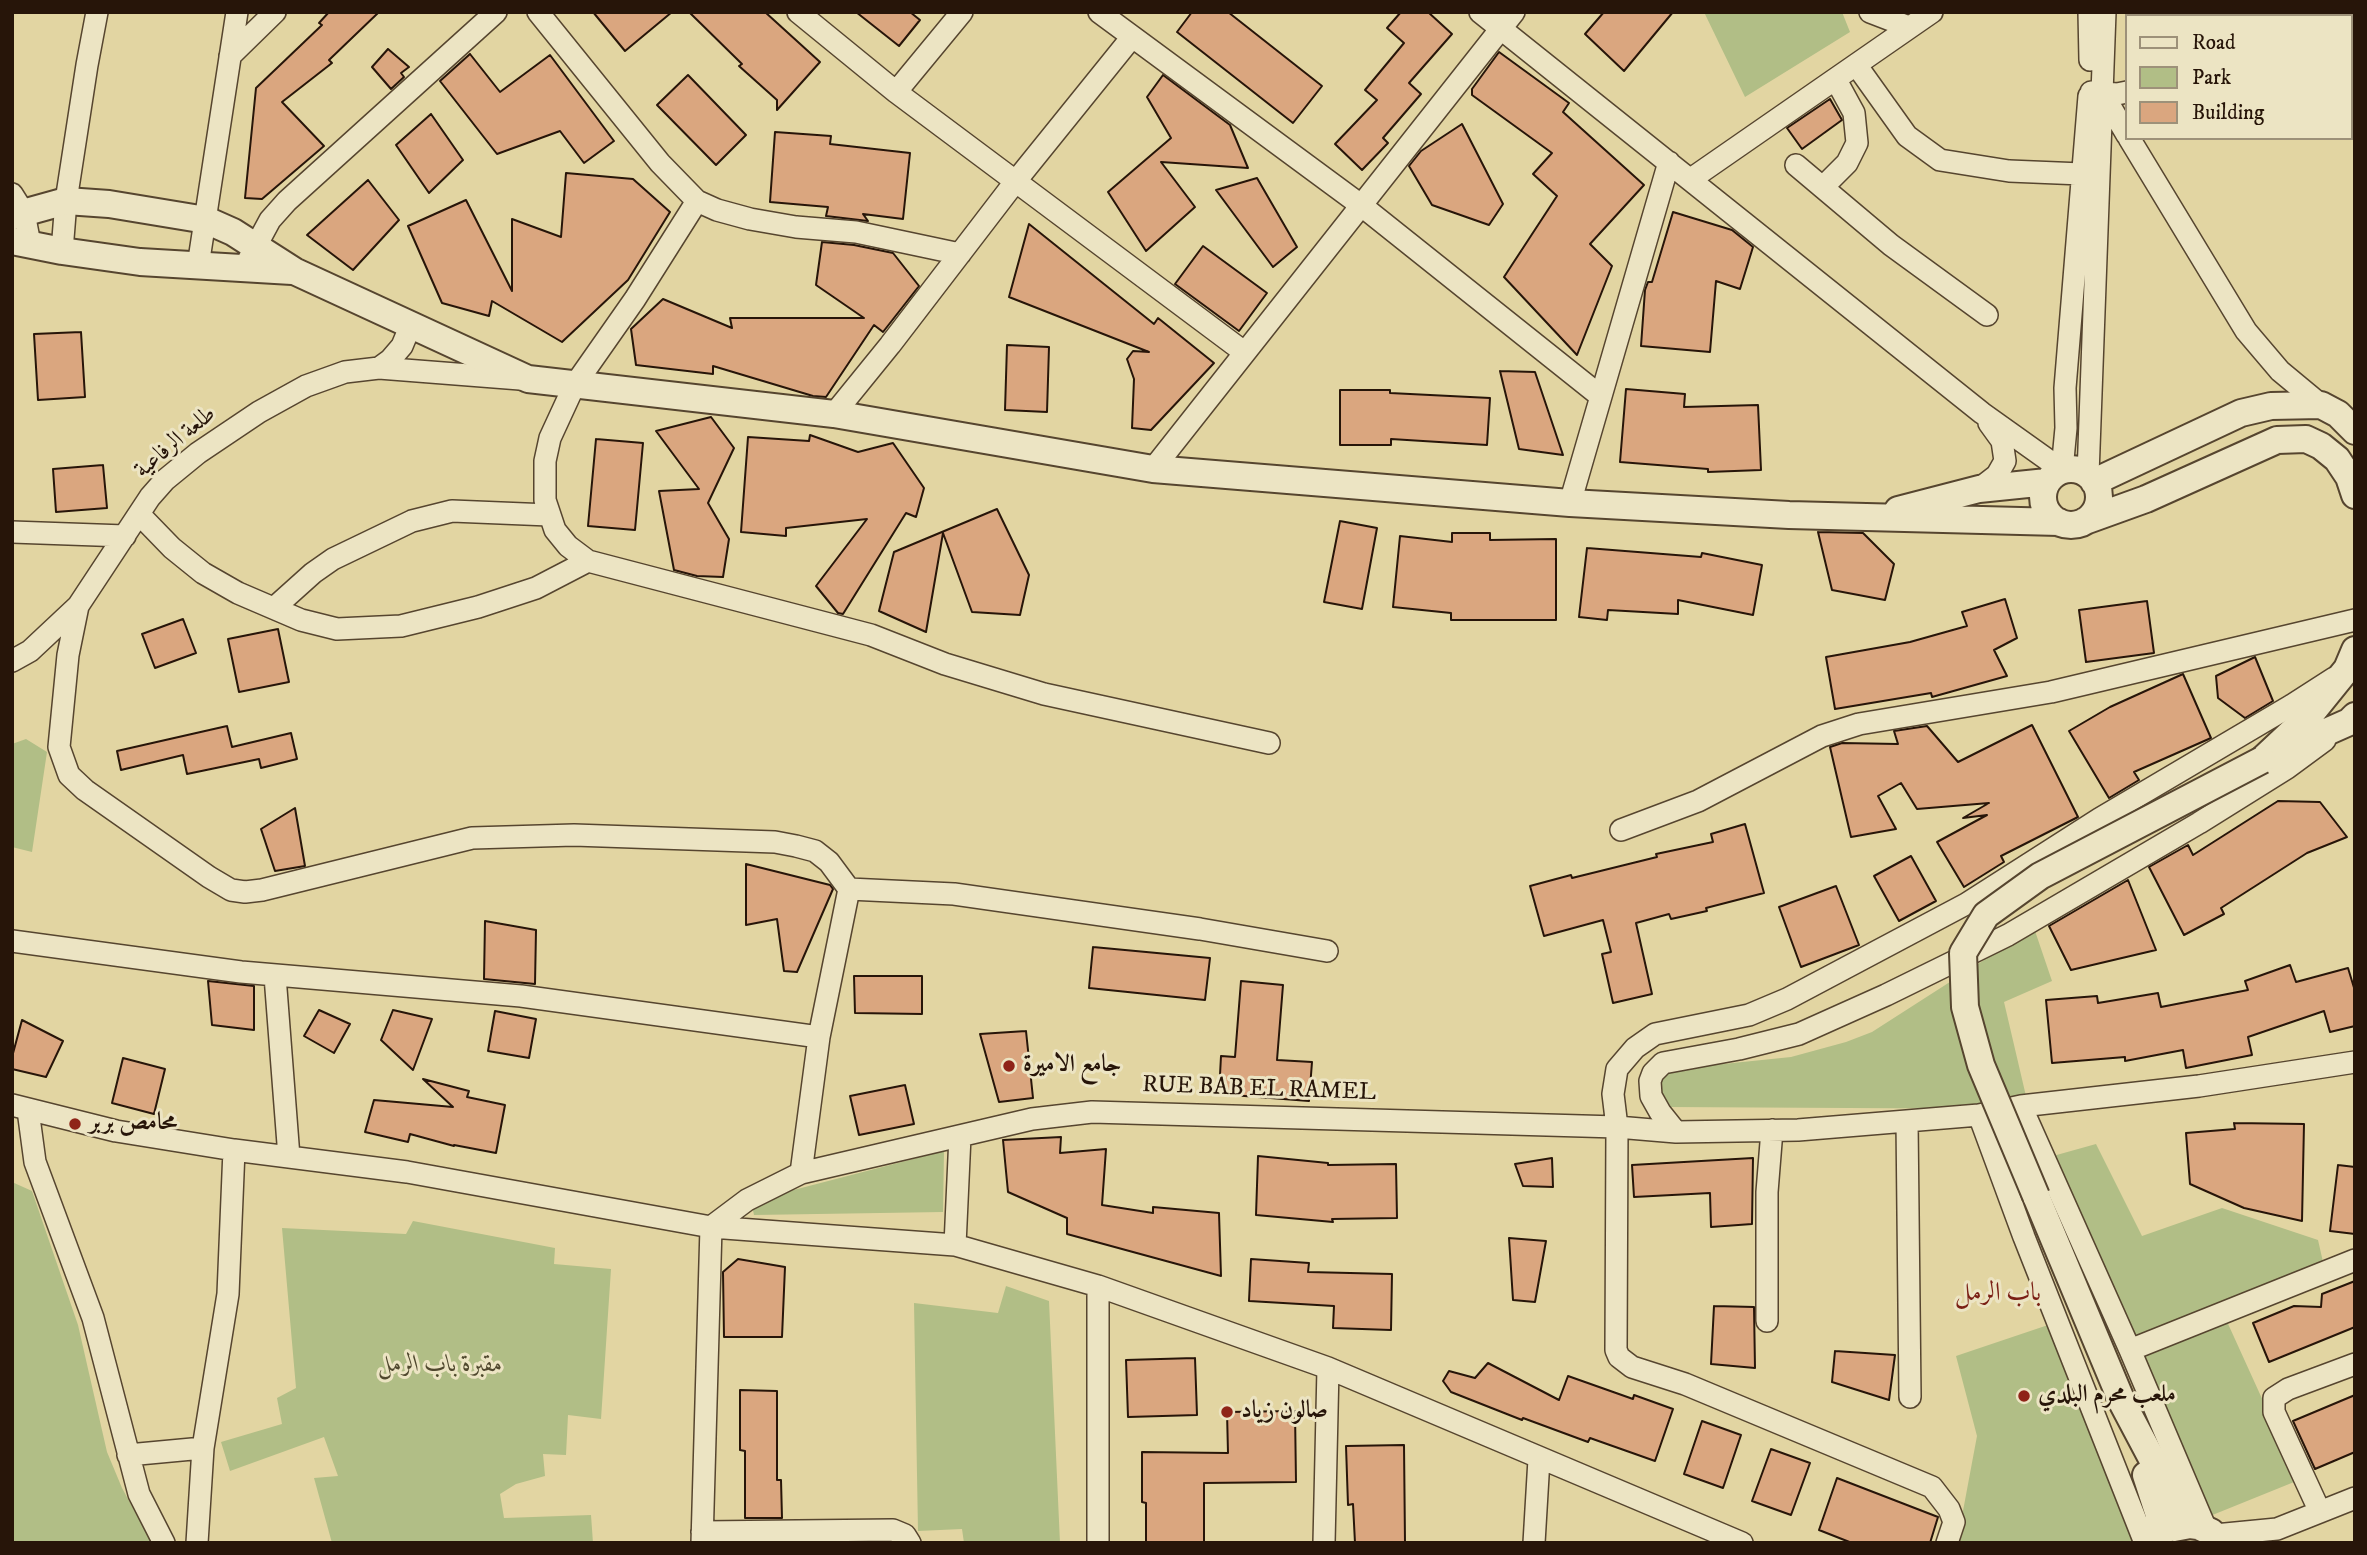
<!DOCTYPE html>
<html>
<head>
<meta charset="utf-8">
<style>
  body { margin:0 }
  #map { position:relative; width:2367px; height:1555px; overflow:hidden; background:#e2d5a2; font-family:"IM FELL DW Pica",serif }
  canvas { display:block }
  .frame { position:absolute; inset:0; border:14px solid #271509; pointer-events:none }
  .legend { position:absolute; left:2125px; top:14px; width:228px; height:126px; box-sizing:border-box; background:#ece4c3; border:2px solid #9d9179; margin:0; padding:9px 12px; list-style:none; font-size:21px; color:#271509 }
  .legend li { display:flex; align-items:center; gap:14px; height:35px }
  .legend b { width:35px; border:2px solid #9d9179 }
</style>
</head>
<body>
<div id="map">
<canvas width="2367" height="1555"></canvas>
<div class="frame"></div>
<ul class="legend">
<li><b style="height:9px;background:#ece4c3"></b>Road</li>
<li><b style="height:19px;background:#b1be86"></b>Park</li>
<li><b style="height:19px;background:#daa67f"></b>Building</li>
</ul>
</div>
<script>
const c = document.querySelector('canvas').getContext('2d');
c.lineJoin = 'round';
function fillPath(path, color) {
  c.fillStyle = color;
  c.fill(path, 'evenodd');
}
function poly(rows) {
  const path = new Path2D();
  for (const r of rows) {
    if (r.length === 3) {
      path.moveTo(r[0] + r[2], r[1]);
      path.arc(r[0], r[1], r[2], 0, 2 * Math.PI);
      continue;
    }
    path.moveTo(r[0], r[1]);
    for (let i = 2; i < r.length; i += 2) path.lineTo(r[i], r[i + 1]);
  }
  return path;
}
function strokePath(path, color, width, dash) {
  c.strokeStyle = color;
  c.lineWidth = width;
  c.lineCap = dash ? 'butt' : 'round';
  c.setLineDash(dash || []);
  c.stroke(path);
}
function drawText(font, color, halo, rows, align = 'center') {
  c.font = font + ' "IM FELL DW Pica",Amiri,serif';
  c.lineWidth = 6;
  c.setLineDash([]);
  c.textBaseline = 'middle';
  c.strokeStyle = halo;
  c.fillStyle = color;
  for (const [text, x, y, turn = 0] of rows) {
    c.save();
    c.translate(x, y);
    c.rotate((+turn || 0) * Math.PI / 180);
    c.textAlign = isNaN(turn) ? turn : align;
    if (halo) c.strokeText(text, 0, 0);
    c.fillText(text, 0, 0);
    c.restore();
  }
}
fillPath(poly([
  [1704,12,1842,12,1850,32,1745,97],
  [26,739,47,752,32,852,12,847,12,744],
  [2034,928,2052,981,2004,1002,2029,1109,1667,1107,1662,1101,1659,1085,1665,1070,1791,1057,1846,1042,1872,1032],
  [2096,1144,2142,1236,2222,1208,2318,1240,2326,1275,2224,1315,2299,1480,2210,1516,2053,1156],
  [944,1151,943,1212,754,1215,751,1201],
  [12,1182,32,1191,78,1325,107,1452,122,1488,152,1543,12,1543],
  [413,1221,555,1248,554,1264,611,1269,601,1419,568,1415,566,1455,543,1454,545,1476,516,1484,500,1494,504,1518,591,1515,593,1543,332,1543,314,1478,338,1476,324,1437,230,1471,221,1442,282,1424,277,1398,296,1388,282,1228,406,1234],
  [1006,1286,1049,1301,1060,1543,964,1543,962,1529,918,1531,914,1303,998,1313],
  [2054,1323,2135,1538,2133,1543,1957,1543,1977,1436,1956,1356]
]), '#b1be86');
const building = poly([
  [329,12,379,12,329,60,332,63,282,102,324,146,262,199,245,198,256,88,322,25,319,23,329,12],
  [593,12,672,12,625,51,593,12],
  [689,12,765,12,820,62,777,110,777,100,739,66,742,64,689,12],
  [856,12,910,12,920,20,899,46,856,12],
  [1192,12,1228,12,1322,86,1293,123,1177,32,1192,12],
  [1401,12,1428,12,1452,34,1409,83,1421,94,1383,138,1388,143,1362,170,1335,144,1377,100,1365,90,1404,43,1387,28,1401,12],
  [1604,12,1673,12,1624,71,1585,34,1604,12],
  [388,49,409,67,401,73,404,77,391,89,372,67,388,49],
  [1499,52,1569,103,1563,112,1644,185,1590,244,1612,266,1577,355,1504,277,1557,196,1533,174,1552,153,1472,95,1472,89,1499,52],
  [470,54,500,92,550,55,614,141,584,163,560,131,497,154,440,81,470,54],
  [688,75,746,135,716,165,657,105,688,75],
  [1163,75,1230,125,1248,168,1161,162,1195,207,1146,251,1108,192,1171,138,1147,97,1163,75],
  [1830,99,1842,120,1802,149,1787,128,1830,99],
  [431,114,463,160,429,193,396,145,431,114],
  [1462,124,1503,204,1489,225,1432,205,1409,166,1421,151,1462,124],
  [775,132,831,136,830,144,910,153,903,219,863,214,868,221,826,216,828,207,770,202,775,132],
  [566,173,633,179,670,212,628,280,562,342,492,301,489,316,442,303,408,226,466,200,512,291,512,219,561,237,566,173],
  [1257,178,1297,247,1273,267,1216,190,1257,178],
  [368,180,399,220,353,270,307,235,368,180],
  [1673,212,1732,230,1753,247,1740,289,1716,281,1710,352,1641,346,1645,290,1648,282,1652,282,1673,212],
  [1029,224,1154,324,1158,318,1214,363,1151,430,1132,428,1134,379,1127,359,1133,351,1149,352,1009,297,1029,224],
  [822,242,854,245,893,253,919,286,883,332,874,325,826,397,813,396,713,366,713,374,636,365,631,329,663,299,732,328,730,318,864,318,816,285,822,242],
  [1203,246,1267,293,1239,331,1175,284,1203,246],
  [81,332,85,397,38,400,34,334,81,332],
  [1007,345,1049,347,1047,412,1005,410,1007,345],
  [1500,371,1535,372,1563,455,1519,449,1500,371],
  [1626,389,1685,394,1684,407,1758,405,1761,470,1708,472,1708,469,1620,462,1626,389],
  [1340,390,1390,390,1390,393,1490,398,1487,445,1391,439,1391,445,1340,445,1340,390],
  [711,417,734,448,708,503,729,539,723,577,697,576,674,570,659,491,699,489,656,431,711,417],
  [810,435,858,452,893,443,924,488,916,517,906,513,843,614,838,613,816,586,867,519,786,528,786,536,741,532,748,437,809,441,810,435],
  [596,439,643,443,635,530,588,526,596,439],
  [103,465,107,508,56,512,53,469,103,465],
  [997,509,1029,575,1020,615,972,612,943,533,926,632,879,611,894,552,997,509],
  [1340,521,1377,528,1362,609,1324,602,1340,521],
  [1818,532,1863,533,1894,564,1885,600,1832,590,1818,532],
  [1452,533,1490,533,1490,540,1556,539,1556,620,1451,620,1451,613,1393,607,1400,536,1452,542,1452,533],
  [1587,548,1701,557,1702,553,1762,565,1753,615,1678,600,1678,614,1608,610,1607,620,1579,617,1587,548],
  [2005,599,2017,638,1994,650,2007,676,1932,697,1931,693,1835,709,1826,657,1910,642,1967,626,1962,612,2005,599],
  [2147,601,2154,653,2086,662,2079,610,2147,601],
  [183,619,196,653,155,668,142,634,183,619],
  [278,629,289,682,239,692,228,639,278,629],
  [2255,657,2273,701,2245,718,2218,698,2216,676,2255,657],
  [2183,674,2211,738,2134,772,2139,780,2109,798,2069,731,2110,707,2183,674],
  [2032,725,2078,817,2001,856,2004,862,1964,887,1937,842,1987,815,1963,818,1989,803,1917,809,1901,783,1878,796,1896,829,1851,837,1830,747,1842,743,1898,744,1894,731,1927,726,1958,762,2032,725],
  [227,726,232,747,291,733,297,759,261,768,259,759,187,774,183,755,121,770,117,751,227,726],
  [2278,801,2320,802,2347,837,2307,853,2221,908,2224,914,2184,935,2149,867,2188,845,2193,855,2278,801],
  [295,808,305,866,275,871,261,829,295,808],
  [1745,824,1764,893,1706,908,1707,911,1671,919,1669,914,1636,923,1652,994,1613,1003,1602,954,1611,952,1603,920,1544,936,1530,886,1571,875,1572,878,1657,857,1656,854,1713,842,1711,834,1745,824],
  [1911,856,1936,901,1899,921,1874,876,1911,856],
  [746,864,830,885,833,889,797,972,784,971,777,919,746,925,746,864],
  [2128,880,2156,950,2071,970,2049,926,2128,880],
  [1836,886,1859,945,1801,967,1779,907,1836,886],
  [485,921,536,930,535,984,484,979,485,921],
  [1093,947,1210,958,1205,1000,1089,988,1093,947],
  [2290,965,2296,982,2348,968,2355,991,2355,1026,2330,1032,2324,1011,2248,1037,2252,1055,2186,1068,2183,1050,2125,1061,2125,1057,2052,1063,2046,1000,2097,996,2098,1003,2158,993,2161,1007,2248,990,2245,981,2290,965],
  [854,976,922,976,922,1014,855,1013,854,976],
  [208,981,254,986,254,1030,212,1025,208,981],
  [1241,981,1283,985,1277,1060,1312,1062,1309,1101,1219,1094,1221,1056,1235,1057,1241,981],
  [319,1010,350,1024,334,1053,304,1036,319,1010],
  [393,1010,432,1019,413,1070,381,1040,393,1010],
  [495,1011,536,1019,529,1058,488,1051,495,1011],
  [22,1020,63,1041,46,1077,12,1069,12,1057,22,1020],
  [1026,1031,1033,1098,999,1102,980,1034,1026,1031],
  [123,1058,165,1069,154,1114,112,1103,123,1058],
  [423,1079,469,1091,467,1097,505,1105,496,1153,454,1145,454,1146,410,1134,408,1142,365,1132,374,1100,453,1107,423,1079],
  [905,1085,914,1124,859,1135,850,1096,905,1085],
  [2234,1123,2304,1124,2302,1221,2244,1208,2190,1184,2186,1133,2235,1129,2234,1123],
  [1061,1137,1060,1153,1106,1149,1102,1205,1153,1213,1153,1207,1219,1213,1221,1276,1067,1234,1067,1218,1008,1192,1003,1140,1061,1137],
  [1258,1156,1328,1163,1328,1165,1396,1164,1397,1218,1332,1219,1333,1222,1256,1215,1258,1156],
  [1552,1158,1553,1187,1523,1186,1515,1164,1552,1158],
  [1753,1158,1752,1224,1711,1227,1710,1193,1634,1197,1632,1165,1753,1158],
  [2338,1165,2355,1167,2355,1234,2330,1231,2338,1165],
  [1509,1238,1546,1241,1535,1302,1513,1300,1509,1238],
  [738,1259,785,1267,782,1337,724,1337,723,1272,738,1259],
  [1251,1259,1309,1263,1308,1272,1392,1274,1391,1330,1333,1328,1334,1306,1249,1301,1251,1259],
  [2355,1281,2355,1327,2269,1362,2253,1323,2294,1306,2321,1307,2322,1294,2355,1281],
  [1714,1306,1754,1307,1755,1368,1711,1364,1714,1306],
  [1835,1351,1895,1355,1889,1400,1832,1382,1835,1351],
  [1195,1358,1197,1415,1128,1417,1126,1360,1195,1358],
  [1488,1363,1559,1400,1568,1376,1633,1399,1634,1395,1673,1409,1655,1461,1590,1438,1588,1442,1523,1418,1522,1420,1451,1392,1443,1381,1449,1371,1475,1378,1488,1363],
  [740,1390,777,1391,777,1480,781,1480,782,1518,745,1518,745,1451,740,1450,740,1390],
  [2355,1395,2355,1452,2315,1469,2293,1421,2355,1395],
  [1295,1411,1296,1482,1204,1483,1204,1543,1146,1543,1146,1503,1142,1502,1142,1452,1228,1453,1227,1412,1295,1411],
  [1702,1421,1741,1435,1723,1488,1684,1474,1702,1421],
  [1404,1445,1405,1543,1355,1543,1353,1504,1348,1505,1346,1446,1404,1445],
  [1771,1449,1810,1463,1791,1515,1752,1501,1771,1449],
  [1837,1478,1938,1517,1930,1543,1852,1543,1819,1530,1837,1478]
]);
fillPath(building, '#daa67f');
strokePath(building, '#271509', 2);
const minor = poly([
  [538,12,660,163,697,201,717,210,750,219,796,227,856,232,960,254],
  [798,12,896,92,1244,352],
  [1099,12,1362,206,1599,395],
  [1480,12,1982,413,2062,470],
  [1870,12,1909,27],
  [2089,12,2090,60],
  [2200,16,2202,12],
  [230,56,275,12],
  [1857,66,1907,136,1940,160,2009,171,2082,174],
  [896,92,962,12],
  [2091,92,2117,94,2127,92],
  [2103,94,2127,135],
  [2129,138,2246,331,2280,371,2321,405],
  [1796,165,1891,245,1987,315],
  [1691,179,1932,12],
  [1823,187,1847,163,1857,143,1854,113,1836,80],
  [12,194,24,213,30,244],
  [697,201,635,299,574,386,550,438,545,461,545,500,555,530,568,546,588,561,871,635,945,664,1044,694,1269,743],
  [62,251,66,201,87,65,97,12],
  [249,259,270,220,287,201,496,12],
  [198,266,237,12],
  [379,368,520,379],
  [834,414,890,345,1015,182,1132,37],
  [1153,469,1514,12],
  [2062,470,2066,428,2065,388,2089,96],
  [2088,475,2105,12],
  [1979,489,1997,475,2005,461,2002,441,1989,423],
  [1570,503,1669,162],
  [139,514,172,548,203,573,238,593,301,620,337,629,401,626,478,607,536,588,588,561],
  [12,532,125,536],
  [78,606,68,655,59,747,69,775,85,790,209,877,231,890,245,892,262,890,472,838,574,835,775,842,796,846,815,851,829,862,849,889,819,1037],
  [274,608,313,573,333,559,412,521,452,511,549,515],
  [12,661,30,651,78,606,150,497,165,480,198,453,259,412,306,386,345,372,379,368,390,360,402,346,407,334,406,321],
  [1621,830,1698,801,1822,736,1859,724,2051,692,2355,620],
  [849,889,954,894,1200,929,1327,951],
  [12,941,241,972,521,996,819,1037,801,1173],
  [275,976,289,1157],
  [12,1105,116,1131,234,1150,407,1172,711,1227,747,1200,801,1173,1032,1119,1092,1112,1617,1127,1676,1132,1798,1130,1979,1115,2021,1106,2199,1086,2355,1062],
  [2021,1106,2130,1350,2206,1529],
  [28,1110,35,1162,93,1318,139,1494,164,1543],
  [1979,1115,2024,1237,2145,1543],
  [1907,1121,1910,1397],
  [1676,1132,1660,1112,1651,1096,1650,1081,1653,1073,1663,1063,1739,1049,1799,1034,1886,995,2008,935,2199,823,2287,768,2325,740],
  [955,1245,960,1136],
  [1098,1286,1098,1543],
  [1767,1321,1767,1192,1772,1130],
  [2130,1350,2355,1260],
  [128,1455,203,1448],
  [2320,1512,2274,1412,2274,1398,2288,1389,2355,1364],
  [702,1532,893,1530,905,1535,910,1543],
  [2215,1535,2277,1529,2355,1498],
  [197,1543,203,1448,228,1294,234,1150],
  [702,1543,711,1227,955,1245,1098,1286,1328,1368,1742,1543],
  [1324,1543,1328,1368],
  [1534,1543,1539,1459],
  [1947,1543,1954,1522,1949,1509,1932,1487,1685,1384,1632,1367,1619,1357,1616,1350,1617,1127,1613,1094,1617,1069,1635,1048,1655,1034,1749,1015,1787,999,1966,904,2099,819,2292,705,2334,678]
]);
const tertiary = poly([
  [12,216,66,201,109,204,206,220,233,232,294,271,528,379,834,414,1153,469,1570,503,1789,515,2059,522],
  [12,241,62,251,140,262,292,271],
  [2071,497,28],
  [2094,482,2241,413,2271,406,2321,405,2338,414,2355,431],
  [1898,510,1979,489,2047,482],
  [2085,521,2146,499,2277,440,2306,439,2321,446,2337,459,2349,477,2355,495],
  [2279,753,2349,722,2355,716],
  [2262,760,2309,716,2347,669,2355,650],
  [2036,1196,2123,1404,2177,1506,2190,1525],
  [2146,1475,2159,1515,2159,1539],
  [2174,1528,2190,1525,2198,1526,2211,1532,2221,1543]
]);
strokePath(minor, '#56452f', 24);
strokePath(tertiary, '#56452f', 30);
strokePath(minor, '#ece4c3', 21);
strokePath(tertiary, '#ece4c3', 26);
const tertiaryBridge = poly([
  [2036,1196,1981,1065,1965,1007,1963,953,1986,915,2040,876,2262,760]
]);
strokePath(tertiaryBridge, '#56452f', 30, []);
strokePath(tertiaryBridge, '#ece4c3', 26);
for (const [x, y, r, color] of [
  [1009,1066,7,"#8f2418"],
  [75,1124,7,"#8f2418"],
  [2024,1396,7,"#8f2418"],
  [1227,1412,7,"#8f2418"]
]) {
  const dot = new Path2D();
  dot.arc(x, y, r, 0, 2 * Math.PI);
  c.fillStyle = color;
  c.fill(dot);
  strokePath(dot, '#ece4c3', 2.5);
}
drawText('24px', '#271509', '#ece4c3', [
  ["طلعة الرفاعية",176,443,-40],
  ["RUE BAB EL RAMEL",1259,1090,2]
]);
drawText('bold 24px', '#271509', '#ece4c3', [
  ["جامع الاميرة",1023,1066],
  ["محامص بربر",89,1124],
  ["ملعب محرم البلدي",2038,1396],
  ["صالون زياد",1241,1412]
], 'left');
drawText('italic 24px', '#50482e', '#ece4c3', [
  ["مقبرة باب الرمل",440,1366]
]);
drawText('26px', '#7a1f14', '#ece4c3', [
  ["باب الرمل",1998,1295]
]);
</script>
</body>
</html>
